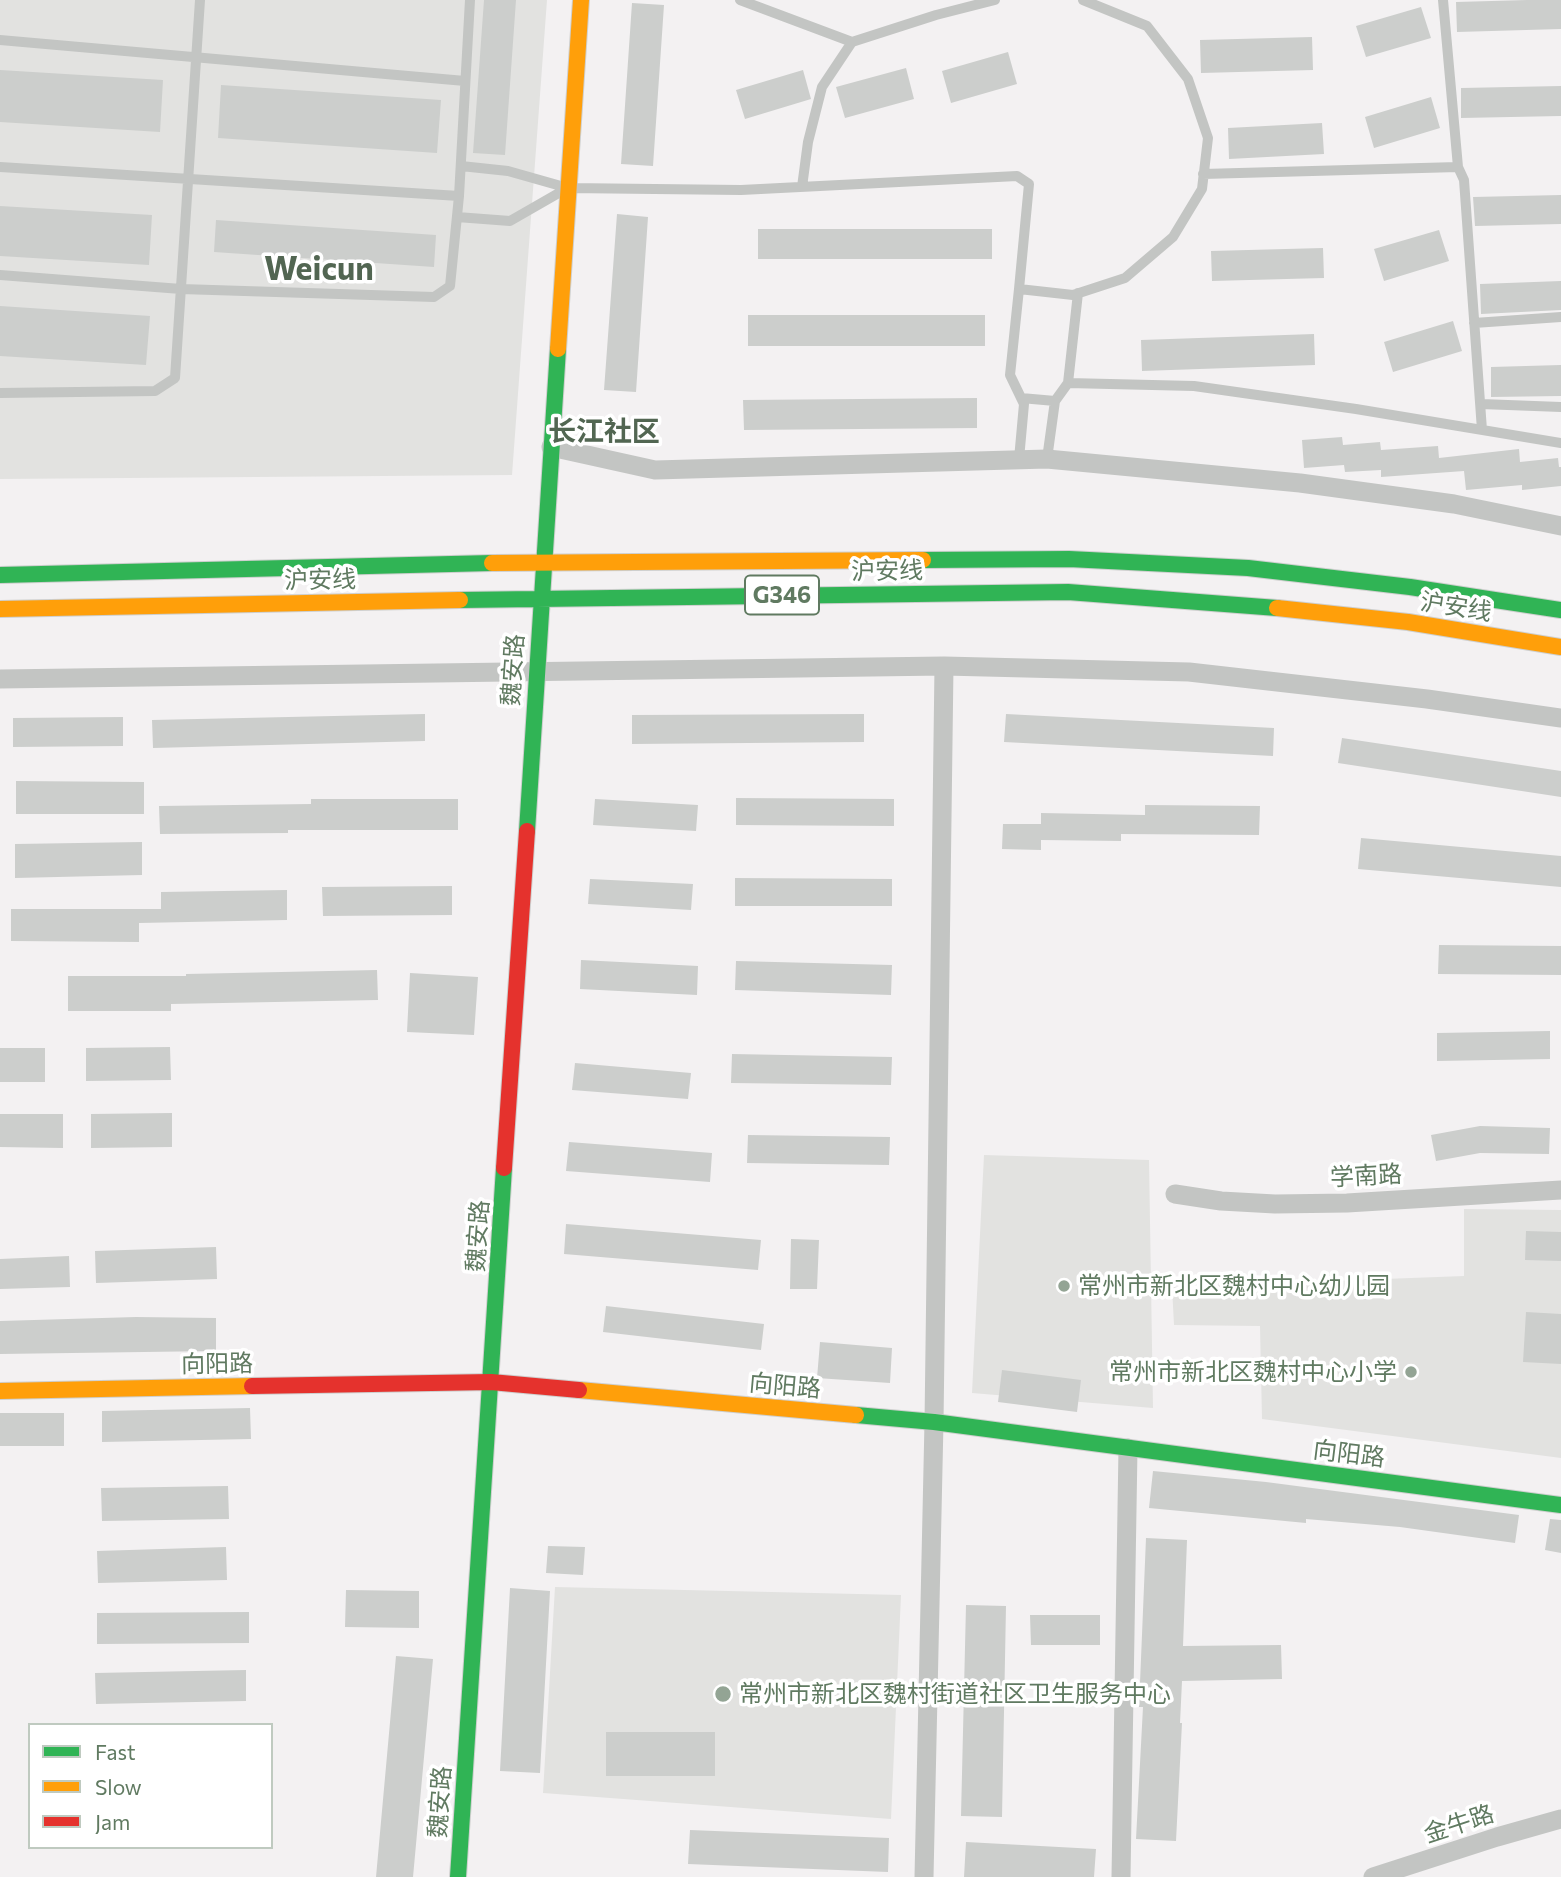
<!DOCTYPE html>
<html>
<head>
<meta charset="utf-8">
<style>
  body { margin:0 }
  #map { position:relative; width:1561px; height:1877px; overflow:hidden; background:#f3f1f2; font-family:Commissioner,sans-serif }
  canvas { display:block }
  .legend { position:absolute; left:28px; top:1723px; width:245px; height:126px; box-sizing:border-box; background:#fff; border:2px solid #bfcac0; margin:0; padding:9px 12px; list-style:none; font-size:21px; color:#607a61 }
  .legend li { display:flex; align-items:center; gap:14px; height:35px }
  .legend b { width:35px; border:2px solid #bfcac0 }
</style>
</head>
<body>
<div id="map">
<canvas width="1561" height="1877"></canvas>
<ul class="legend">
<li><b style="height:9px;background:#30b455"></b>Fast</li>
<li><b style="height:9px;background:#ff9f0a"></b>Slow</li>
<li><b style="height:9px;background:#e5322d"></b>Jam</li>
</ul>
</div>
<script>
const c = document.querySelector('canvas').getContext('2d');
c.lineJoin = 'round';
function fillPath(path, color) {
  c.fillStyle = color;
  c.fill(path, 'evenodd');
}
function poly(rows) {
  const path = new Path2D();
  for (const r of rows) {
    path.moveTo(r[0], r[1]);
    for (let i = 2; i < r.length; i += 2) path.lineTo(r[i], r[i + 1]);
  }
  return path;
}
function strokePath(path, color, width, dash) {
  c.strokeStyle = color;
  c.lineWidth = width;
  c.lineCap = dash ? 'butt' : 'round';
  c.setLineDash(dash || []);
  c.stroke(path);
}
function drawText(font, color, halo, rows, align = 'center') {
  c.font = font + ' Commissioner,"Noto Sans SC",sans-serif';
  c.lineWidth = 7;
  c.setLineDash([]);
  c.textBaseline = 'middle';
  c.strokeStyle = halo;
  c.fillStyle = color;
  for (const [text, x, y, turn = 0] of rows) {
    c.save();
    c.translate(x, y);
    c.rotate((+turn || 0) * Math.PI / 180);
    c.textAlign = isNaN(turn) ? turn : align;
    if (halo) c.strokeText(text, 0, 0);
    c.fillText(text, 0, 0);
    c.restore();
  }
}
fillPath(poly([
  [0,0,547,0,512,475,0,479],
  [984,1155,1149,1160,1153,1408,972,1393],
  [1464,1209,1561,1210,1561,1458,1262,1419,1260,1326,1174,1325,1172,1287,1464,1276],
  [555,1587,901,1595,891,1819,543,1793]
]), '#e2e2e0');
fillPath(poly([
  [484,0,516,0,505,155,473,153],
  [1527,0,1561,0,1561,29,1457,32,1456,2],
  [632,3,664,5,653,166,621,164],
  [1421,7,1431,38,1366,57,1356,26],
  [1312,37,1313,70,1201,73,1200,40],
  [1008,52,1017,84,951,103,942,71],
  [906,68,914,99,845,118,836,87],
  [0,70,163,80,160,132,0,122],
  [803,70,811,99,745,119,736,90],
  [221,85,441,100,437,153,218,138],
  [1561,86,1561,116,1461,118,1461,88],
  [1431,97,1440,128,1374,148,1365,117],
  [1322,123,1324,154,1229,159,1228,128],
  [1561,195,1561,224,1475,226,1473,197],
  [0,206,152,215,149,265,0,256],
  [617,214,648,217,636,392,604,390],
  [216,220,436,235,434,267,214,252],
  [758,229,992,229,992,259,758,259],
  [1439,230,1449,261,1384,281,1374,249],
  [1323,248,1324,278,1212,281,1211,251],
  [1561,281,1561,310,1481,314,1480,284],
  [0,306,150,316,146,365,0,356],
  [748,315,985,315,985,346,748,346],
  [1453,321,1462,351,1393,372,1384,342],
  [1314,334,1315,365,1142,371,1141,340],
  [1561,365,1561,396,1491,397,1491,367],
  [977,398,977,428,744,430,743,400],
  [1342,437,1343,445,1380,442,1381,450,1438,446,1439,458,1519,449,1520,462,1558,458,1559,467,1561,467,1561,486,1522,490,1522,485,1466,490,1464,471,1381,477,1381,470,1345,472,1344,465,1304,468,1302,440],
  [425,714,425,741,153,748,152,720],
  [864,714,864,742,632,744,632,715],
  [1006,714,1274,728,1273,756,1004,742],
  [123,717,123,746,13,747,13,718],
  [1342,738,1561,771,1561,797,1338,763],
  [16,781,144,782,144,814,16,814],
  [736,798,894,799,894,826,736,825],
  [311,799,458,799,458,830,288,830,288,833,160,834,159,806,311,804],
  [595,799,698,805,696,831,593,825],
  [1145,805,1260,806,1259,835,1121,834,1121,841,1041,840,1041,850,1002,849,1003,824,1041,824,1041,813,1145,815],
  [1361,838,1561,856,1561,887,1358,869],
  [142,842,142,875,15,878,15,844],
  [735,878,892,879,892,906,735,906],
  [590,879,693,884,691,910,588,904],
  [452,886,452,915,323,916,322,887],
  [287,890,287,920,139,923,139,942,11,941,11,909,161,909,161,892],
  [1439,945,1561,946,1561,975,1438,974],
  [581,960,698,966,697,995,580,989],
  [736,961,892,965,891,995,735,990],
  [377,970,378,1000,171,1004,171,1011,68,1011,68,976,186,976,186,974],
  [410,973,478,977,474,1035,407,1032],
  [1550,1031,1550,1059,1437,1061,1437,1033],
  [170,1047,171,1080,86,1081,86,1048],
  [0,1048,45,1048,45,1082,0,1082],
  [732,1054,892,1057,891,1085,731,1083],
  [575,1063,691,1073,688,1099,572,1090],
  [172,1113,172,1147,91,1148,91,1114],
  [0,1114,63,1114,63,1148,0,1147],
  [1480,1126,1550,1128,1549,1154,1480,1153,1436,1161,1431,1135],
  [748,1135,890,1137,889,1165,747,1163],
  [569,1142,712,1153,710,1182,566,1171],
  [566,1224,761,1240,758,1270,564,1254],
  [1526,1231,1561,1232,1561,1261,1525,1260],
  [791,1239,819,1240,817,1289,790,1289],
  [216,1247,217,1279,96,1283,95,1251],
  [69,1256,70,1287,0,1289,0,1259],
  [606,1306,764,1324,761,1350,603,1332],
  [1526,1312,1561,1314,1561,1364,1523,1362],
  [136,1317,216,1318,216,1351,0,1354,0,1321],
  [820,1342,892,1348,890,1383,817,1378],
  [1002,1370,1081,1380,1077,1412,998,1402],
  [250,1408,251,1439,102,1442,102,1411],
  [0,1413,64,1413,64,1446,0,1446],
  [1153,1471,1266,1482,1519,1515,1515,1543,1400,1527,1306,1519,1306,1523,1149,1508],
  [228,1486,229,1519,102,1521,101,1488],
  [1550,1519,1561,1520,1561,1553,1545,1550],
  [1146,1538,1187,1540,1183,1646,1281,1645,1282,1679,1182,1681,1180,1723,1182,1723,1176,1841,1136,1839,1143,1707,1139,1707],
  [548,1546,585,1547,583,1575,546,1573],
  [226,1547,227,1580,98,1583,97,1551],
  [510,1588,550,1591,540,1773,500,1771],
  [346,1590,419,1591,419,1628,345,1627],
  [966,1605,1006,1606,1002,1817,961,1816],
  [249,1612,249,1643,97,1644,97,1613],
  [1030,1615,1100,1615,1100,1645,1031,1645],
  [396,1656,433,1659,413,1877,376,1877],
  [246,1670,246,1701,96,1704,95,1673],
  [606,1732,715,1732,715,1776,606,1776],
  [690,1830,889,1838,888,1872,688,1864],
  [966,1842,1096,1849,1094,1877,964,1877]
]), '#cccecc');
const fast = poly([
  [923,560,1069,559,1248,568,1410,587,1561,610],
  [0,575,492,563],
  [460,600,1068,592,1277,608],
  [527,831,558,349],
  [856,1415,934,1422,1561,1505],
  [458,1877,504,1168]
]);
const slow = poly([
  [558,349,581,0],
  [492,563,923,560],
  [1277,608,1408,622,1561,647],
  [0,609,460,600],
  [579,1390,856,1415],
  [0,1391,252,1386]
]);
const jam = poly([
  [504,1168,527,831],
  [252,1386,491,1382,579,1390]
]);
strokePath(fast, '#cecfce', 18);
strokePath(slow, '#cecfce', 18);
strokePath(jam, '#cecfce', 18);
strokePath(poly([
  [740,0,852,42],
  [1443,0,1458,167,1464,180,1482,430],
  [0,40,465,81],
  [461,166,508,171,568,188,741,190,1017,176,1029,184,1019,289,1073,295,1125,278,1173,237,1202,189,1208,138,1188,79,1147,26,1083,0],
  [0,167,459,196],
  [1203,174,1458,167],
  [802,187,808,142,822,87,852,42,936,15,995,0],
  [457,217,510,221,564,190],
  [0,275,181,289,434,297,450,286,459,196,470,0],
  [1474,323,1561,317],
  [1068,383,1194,386,1356,409,1561,443],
  [0,393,155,391,175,378,200,0],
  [1021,398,1055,401],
  [1481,404,1561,407],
  [1019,459,1024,404,1010,375,1019,289],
  [1047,459,1055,401,1068,383,1078,293]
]), '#c3c5c3', 10);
strokePath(poly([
  [551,447,655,470,1047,459,1300,483,1454,504,1561,526],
  [0,679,944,666,1189,672,1427,699,1561,718],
  [1175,1194,1221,1201,1275,1204,1347,1203,1561,1190],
  [924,1877,934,1422,944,666],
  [1121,1877,1128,1448],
  [1373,1877,1497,1837,1561,1819]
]), '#c3c5c3', 19);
strokePath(fast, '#30b455', 16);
strokePath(slow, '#ff9f0a', 16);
strokePath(jam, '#e5322d', 16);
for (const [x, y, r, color] of [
  [1064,1286,7,"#93a494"],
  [1411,1372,7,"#93a494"],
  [723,1694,9,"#93a494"]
]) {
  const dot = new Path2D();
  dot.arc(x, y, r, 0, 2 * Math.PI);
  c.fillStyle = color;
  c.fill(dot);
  strokePath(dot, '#fff', 2.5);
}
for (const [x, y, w] of [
  [782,595,74]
]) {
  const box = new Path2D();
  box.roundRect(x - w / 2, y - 19.5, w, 39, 5);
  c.fillStyle = '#fff';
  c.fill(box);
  strokePath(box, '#607a61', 2);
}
drawText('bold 23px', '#607a61', null, [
  ["G346",782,595]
]);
drawText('24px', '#607a61', '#fff', [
  ["沪安线",887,571,-1],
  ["沪安线",320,580,-1],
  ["沪安线",1456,607,9],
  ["魏安路",513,670,-86],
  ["学南路",1366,1176,-3],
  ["魏安路",478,1236,-86],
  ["向阳路",217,1364,-1],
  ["向阳路",785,1386,5],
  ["向阳路",1349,1454,7],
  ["魏安路",440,1802,-86],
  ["金牛路",1459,1824,-18]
]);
drawText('24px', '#607a61', '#fff', [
  ["常州市新北区魏村中心幼儿园",1078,1286],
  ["常州市新北区魏村中心小学",1397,1372,"right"],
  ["常州市新北区魏村街道社区卫生服务中心",739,1694]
], 'left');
drawText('bold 28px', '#526652', '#fff', [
  ["长江社区",604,432]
]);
drawText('bold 32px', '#526652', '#fff', [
  ["Weicun",319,269]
]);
</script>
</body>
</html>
